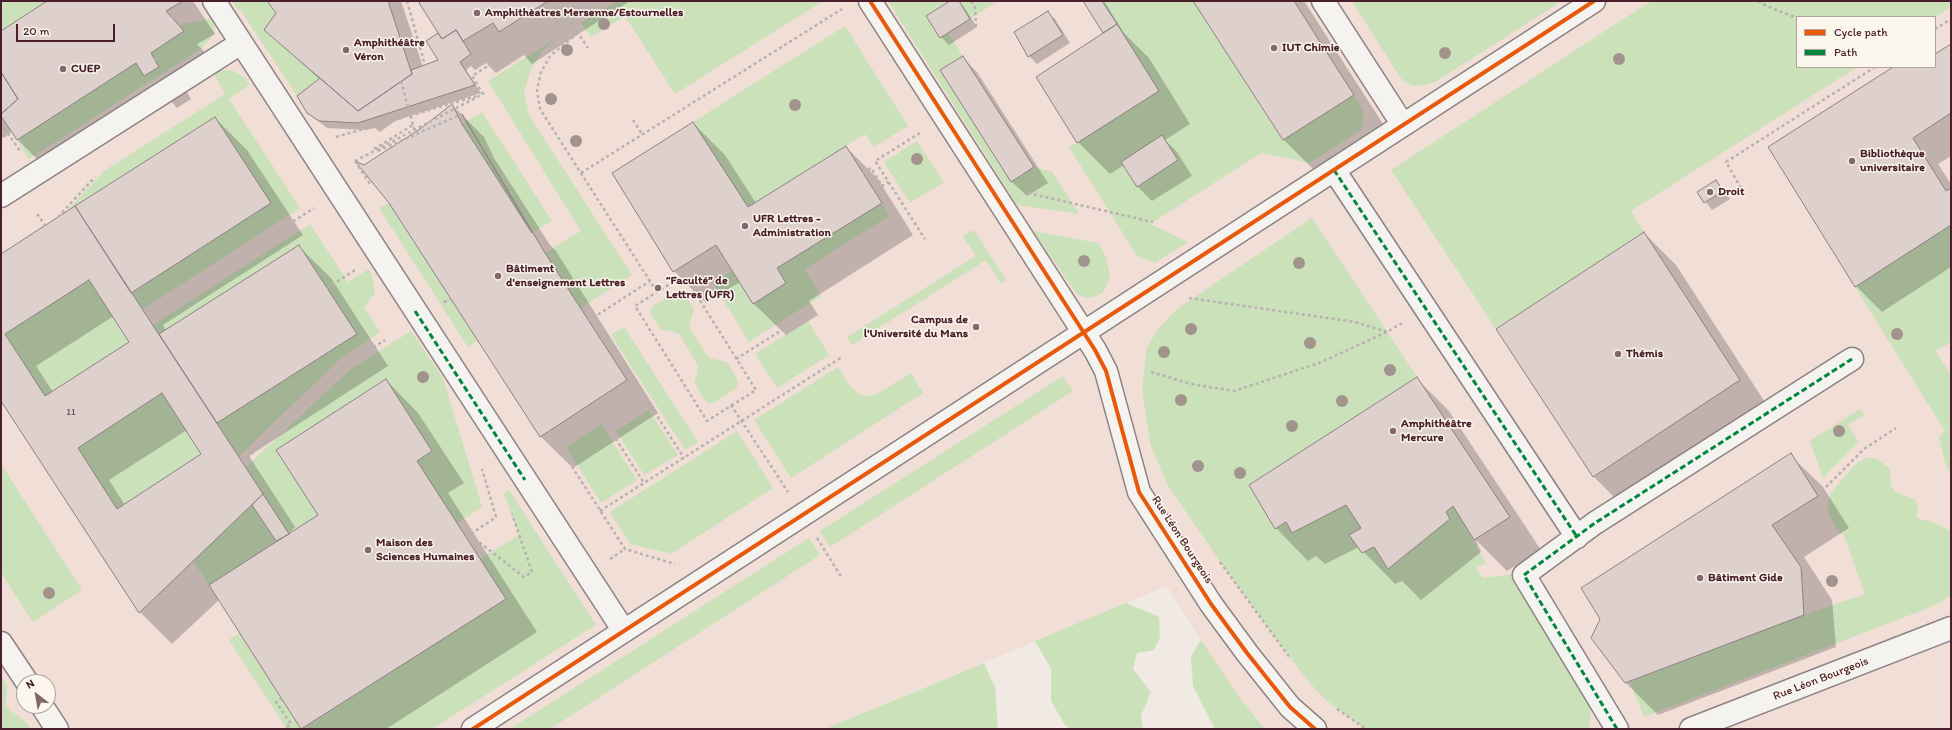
<!DOCTYPE html>
<html>
<head>
<meta charset="utf-8">
<style>
  body { margin:0 }
  #map { position:relative; width:1952px; height:730px; overflow:hidden; background:#f0e9e4; font-family:Itim,sans-serif }
  canvas { display:block }
  .frame { position:absolute; inset:0; border:2px solid #4a1f2b; pointer-events:none }
  .legend { position:absolute; left:1796px; top:16px; width:140px; height:52px; box-sizing:border-box; background:#fbf7ec; border:1px solid #b4a19f; margin:0; padding:5px 7px; list-style:none; font-size:12px; color:#4a1f2b }
  .legend li { display:flex; align-items:center; gap:8px; height:20px }
  .legend b { width:20px; border:1px solid #b4a19f }
  .north { position:absolute; left:16px; top:674px; width:40px; height:40px; box-sizing:border-box; background:#fbf7ec; border:1px solid #b4a19f; border-radius:50%; rotate:329deg; font-size:11px; font-weight:700; line-height:16px; text-align:center; color:#4a1f2b }
  .north::after { content:''; display:block; margin:auto; width:14px; height:18px; background:#84666c; clip-path:polygon(50% 0,100% 100%,50% 72%,0 100%) }
  .scale { position:absolute; left:16px; top:24px; width:99px; height:18px; box-sizing:border-box; border:2px solid #4a1f2b; border-top:0; padding-left:5px; font-size:12px; line-height:14px; white-space:nowrap; color:#4a1f2b; -webkit-text-stroke:3px #fbf7ec; paint-order:stroke }
</style>
</head>
<body>
<div id="map">
<canvas width="1952" height="730"></canvas>
<div class="frame"></div>
<ul class="legend">
<li><b style="height:5px;background:#e8590c"></b>Cycle path</li>
<li><b style="height:5px;background:#00873e"></b>Path</li>
</ul>
<div class="north">N</div>
<div class="scale">20 m</div>
</div>
<script>
const c = document.querySelector('canvas').getContext('2d');
c.lineJoin = 'round';
function fillPath(path, color) {
  c.fillStyle = color;
  c.fill(path, 'evenodd');
}
function poly(rows) {
  const path = new Path2D();
  for (const r of rows) {
    path.moveTo(r[0], r[1]);
    for (let i = 2; i < r.length; i += 2) path.lineTo(r[i], r[i + 1]);
  }
  return path;
}
function strokePath(path, color, width, dash) {
  c.strokeStyle = color;
  c.lineWidth = width;
  c.lineCap = dash ? 'butt' : 'round';
  c.setLineDash(dash || []);
  c.stroke(path);
}
function drawText(font, color, halo, rows, align = 'center') {
  c.font = font + ' Itim,sans-serif';
  c.lineWidth = 3;
  c.setLineDash([]);
  c.textBaseline = 'middle';
  c.strokeStyle = halo;
  c.fillStyle = color;
  for (const [text, x, y, turn = 0] of rows) {
    c.save();
    c.translate(x, y);
    c.rotate((+turn || 0) * Math.PI / 180);
    c.textAlign = isNaN(turn) ? turn : align;
    if (halo) c.strokeText(text, 0, 0);
    c.fillText(text, 0, 0);
    c.restore();
  }
}
fillPath(poly([
  [1,1,1951,1,1951,729,1265,729,1239,697,1221,672,1167,586,825,729,1,729],
  [1797,17,1935,17,1935,67,1797,67],
  [24,682,48,682,48,706,24,706]
]), '#f1ded7');
fillPath(poly([
  [1,1,47,1,1,31],
  [232,1,267,1,276,13,264,30,320,78,297,96,240,9,238,10],
  [616,1,823,1,675,94,625,16,591,37,581,23],
  [888,1,998,1,948,33,963,56,940,70,1011,182,1034,167,1052,172,1079,214,1017,205],
  [1102,1,1193,1,1283,140,1354,95,1362,108,1364,118,1361,130,1310,163,1261,153,1150,224,1188,242,1155,263,1137,256,1069,147,1077,143,1117,24],
  [1352,1,1558,1,1559,3,1437,81,1426,85,1413,86,1402,80],
  [1651,1,1951,1,1951,7,1935,17,1797,17,1797,67,1857,67,1631,211,1644,232,1496,329,1391,170],
  [212,18,215,26,214,34,202,48,29,159,17,140,136,63,144,76,159,67,151,53,184,31,180,26,183,23,198,22],
  [845,26,908,126,874,147,865,134,748,207,693,122],
  [555,39,541,52,530,72,524,93,530,117,632,275,581,308,545,253,581,231,488,81],
  [215,68,234,71,247,80,249,85,229,99,300,208,143,309,131,293,271,203,215,117,67,211,104,171,225,94,212,71],
  [482,112,552,221,532,233,462,124],
  [917,141,944,182,910,203,884,162],
  [389,203,478,341,468,347,379,208],
  [882,203,889,216,805,269,821,296,749,342,713,283,732,271,753,303,786,283,777,268],
  [1312,218,1417,377,1249,485,1275,529,1286,522,1292,533,1346,505,1361,528,1349,535,1362,553,1374,547,1388,568,1450,519,1446,512,1453,506,1486,563,1476,568,1483,578,1519,573,1596,697,1591,711,1589,729,1366,729,1332,705,1316,690,1298,668,1226,570,1167,484,1150,444,1142,388,1147,347,1159,328,1177,309],
  [310,224,348,282,369,269,374,284,375,293,364,307,380,332,339,360,239,456,217,423,356,334,299,245,159,334,153,325],
  [1951,225,1951,342,1936,351,1951,376,1951,475,1946,466,1939,437,1945,431,1855,287],
  [974,230,1006,280,1001,284,986,260,852,345,847,337,976,256,963,236],
  [1033,231,1098,243,1106,257,1110,275,1106,287,1102,293,1093,297,1084,298,1077,294],
  [89,280,129,342,45,396,5,334],
  [675,292,684,294,694,309,689,327,709,358,727,362,737,379,738,383,736,388,713,403,708,403,704,399,694,382,697,374,698,365,679,334,671,331,661,330,652,316,651,311,653,306],
  [808,321,829,355,777,388,755,354],
  [624,327,698,442,685,450,611,335],
  [411,331,443,378,482,507,457,523,417,461,432,451,386,379,276,450,318,515,289,534,246,467,352,368],
  [838,367,850,386,862,396,875,395,911,373,923,393,791,478,754,420],
  [1063,376,1073,391,830,547,820,531],
  [162,393,201,454,117,509,78,448],
  [1860,409,1864,415,1848,425,1859,442,1823,478,1810,441],
  [649,410,678,455,644,475,616,431],
  [601,424,637,480,601,503,566,447],
  [737,431,773,488,671,554,630,544,610,512],
  [1866,458,1876,458,1890,469,1891,485,1895,492,1915,499,1918,507,1916,516,1919,519,1932,522,1949,530,1951,534,1951,595,1944,600,1926,609,1644,717,1630,682,1804,615,1865,594,1843,533,1840,534,1829,515,1827,507,1831,493,1856,464],
  [1,464,82,590,33,622,1,573],
  [509,490,596,625,432,729,303,729,505,599,480,559,519,535,504,493],
  [252,505,276,541,209,585,193,561],
  [809,538,820,555,550,729,510,729],
  [1126,603,1159,617,1160,638,1154,650,1137,653,1133,669,1151,692,1141,716,1143,729,1071,729,1065,725,1051,701,1051,669,1035,641],
  [239,633,282,698,301,729,287,729,229,640],
  [1201,640,1239,697,1265,729,1215,729,1193,686,1191,656],
  [984,663,995,687,998,729,825,729],
  [1,675,7,685,6,705,11,711,23,719,31,729,1,729]
]), '#cbe1ba');
fillPath(poly([
  [48,1,193,1,215,34,197,44,216,64,183,85,191,99,177,108,166,96,50,172,17,139,12,131,4,138,1,136,1,32],
  [269,1,401,1,423,67,440,61,427,41,439,33,423,1,630,1,532,64,524,55,496,73,486,63,475,70,471,66,466,70,481,93,395,121,380,132,375,128,366,130,327,128,308,113,320,80,265,29,277,13],
  [951,1,959,1,963,6,977,27,949,45,941,37],
  [1085,1,1104,1,1124,33,1149,58,1190,124,1165,140,1177,152,1192,176,1152,201,1137,186,1124,165,1110,174,1078,142,1104,34],
  [1195,1,1304,1,1385,127,1316,172,1284,140],
  [1047,12,1055,19,1070,43,1037,64,1029,56],
  [1951,45,1951,156,1938,164,1951,184,1951,267,1882,312,1856,286,1895,67,1935,67,1935,56],
  [962,57,977,72,1048,183,1027,196,1012,182,942,70],
  [452,105,484,137,494,158,550,245,556,251,658,413,573,468,540,436,389,202,420,130],
  [215,118,247,150,303,235,163,325,166,331,298,246,331,278,388,366,249,456,295,527,290,532,291,534,319,516,386,380,418,413,464,483,448,493,537,632,386,729,302,729,219,600,172,644,140,612,1,399,1,255],
  [114,316,131,342,53,392,36,366],
  [187,430,203,454,125,505,109,480],
  [693,123,725,155,756,203,846,147,878,179,913,235,809,301,818,315,786,335,753,303,740,282,706,303,674,271],
  [1716,181,1730,199,1712,210,1698,192],
  [1644,233,1676,265,1772,413,1626,509,1593,476],
  [1417,379,1449,411,1541,550,1507,571,1476,540,1481,552,1421,600,1402,581,1395,584,1359,547,1325,564,1316,556,1308,561,1276,528,1250,486],
  [1790,455,1823,487,1849,528,1804,557,1832,600,1836,647,1658,715,1626,683,1593,638,1601,619]
]), '#0003');
const building = poly([
  [47,1,183,1,166,11,184,31,151,53,159,67,144,76,136,63,17,140,1,116,1,114,18,99,1,72,1,31,47,1],
  [267,1,388,1,412,74,358,111,264,30,276,13,267,1],
  [421,1,548,1,499,32,493,23,463,41,456,30,442,39,419,3,421,1],
  [950,1,959,1,970,19,940,38,926,16,950,1],
  [1083,1,1102,1,1117,24,1103,33,1083,1],
  [1193,1,1294,1,1354,95,1283,140,1193,1],
  [1048,11,1063,35,1028,57,1014,32,1048,11],
  [1117,24,1159,91,1077,143,1036,77,1117,24],
  [456,30,471,54,460,62,475,85,358,123,319,121,307,113,297,96,320,78,358,111,412,74,411,70,438,60,426,41,438,33,442,39,456,30],
  [1951,44,1951,113,1913,138,1946,191,1951,188,1951,225,1855,287,1768,147,1893,67,1935,67,1935,54,1951,44],
  [963,56,1034,167,1011,182,940,70,963,56],
  [1,72,18,99,1,114,1,72],
  [452,104,462,124,532,233,462,114,545,253,627,380,540,437,389,203,355,161,364,165,420,129,452,104],
  [215,117,271,203,131,293,75,206,215,117],
  [693,122,748,207,846,146,882,203,777,268,786,283,753,304,716,245,673,272,612,173,693,122],
  [1162,135,1178,160,1137,187,1121,162,1162,135],
  [1716,180,1723,191,1704,203,1697,192,1716,180],
  [75,206,263,494,139,613,1,401,1,254,75,206],
  [89,280,129,342,45,396,5,334,89,280],
  [162,393,201,454,117,509,78,448,162,393],
  [1644,232,1740,380,1593,477,1496,329,1644,232],
  [299,245,357,334,217,423,159,334,299,245],
  [1417,377,1510,517,1474,540,1453,506,1446,512,1450,519,1388,569,1374,547,1362,553,1349,535,1361,528,1346,505,1292,533,1286,522,1275,529,1249,485,1417,377],
  [386,379,432,451,417,461,506,599,301,729,209,585,318,515,276,450,386,379],
  [1791,453,1818,496,1772,525,1801,567,1804,615,1625,683,1591,638,1600,619,1581,588,1791,453],
  [263,494,289,534,276,541,252,505,263,494]
]);
fillPath(building, '#ded0cc');
strokePath(building, '#8d8282', 1);
const minor = poly([
  [214,1,624,631],
  [870,1,1095,350,1106,371,1139,492,1211,604,1247,653,1290,707,1315,729],
  [1323,1,1403,125],
  [1334,170,1577,537],
  [1,196,241,43],
  [1,643,27,682],
  [42,706,57,729],
  [473,729,1594,1],
  [1617,729,1524,575,1595,523,1852,359],
  [1691,729,1951,628]
]);
strokePath(minor, '#8d8282', 25);
strokePath(poly([
  [407,1,425,65],
  [971,1,975,8,976,28],
  [1758,1,1769,7,1797,18],
  [567,16,588,48],
  [172,18,184,12,188,13],
  [1935,29,1951,19],
  [578,33,550,56,541,72,537,90,540,109,657,292],
  [155,60,163,54,165,57],
  [416,114,477,96],
  [633,120,642,134],
  [1,123,20,151],
  [920,133,875,161,925,239],
  [336,137,405,117],
  [374,149,413,125],
  [378,151,462,114],
  [355,161,483,94,472,76,591,1],
  [355,161,370,184],
  [581,173,842,9],
  [863,173,871,168,882,186,888,182],
  [1741,188,1726,162,1875,67],
  [1028,193,1153,222],
  [37,214,45,225],
  [58,217,95,177],
  [684,275,756,390,707,421,635,306,684,275],
  [688,282,725,259],
  [327,288,355,270],
  [1189,298,1355,322,1387,332],
  [444,302,451,299],
  [147,316,314,208],
  [588,321,650,281],
  [601,340,606,336,684,458],
  [736,359,812,311],
  [1151,372,1191,384,1234,391,1319,363,1387,332,1402,323],
  [593,403,644,483],
  [731,405,788,492],
  [609,429,650,404],
  [549,431,625,549,675,564],
  [557,444,601,416],
  [243,462,344,366,385,340],
  [1826,487,1864,449,1896,428],
  [600,511,842,357],
  [470,535,524,577,532,572,512,514],
  [466,537,496,517,482,469],
  [817,538,842,578],
  [610,559,625,549],
  [1220,562,1290,658],
  [282,698,276,702,291,724,284,729],
  [1337,709,1366,729]
]), '#b7b1af', 2.5, [3, 3]);
strokePath(minor, '#f5f3ef', 22);
strokePath(poly([
  [401,81,415,132]
]), '#b7b1af', 2.5, [3, 3]);
strokePath(poly([
  [1334,170,1577,537],
  [415,311,525,480],
  [1617,729,1524,575,1595,523,1852,359]
]), '#00873e', 3, [6, 3]);
strokePath(poly([
  [870,1,1095,350,1106,371,1139,492,1211,604,1247,653,1290,707,1315,729],
  [473,729,1594,1]
]), '#e8590c', 4);
c.fillStyle = '#a2948d';
for (const [x, y] of [
  [604,24],
  [567,50],
  [1445,53],
  [1619,59],
  [551,99],
  [795,105],
  [576,141],
  [917,159],
  [1084,261],
  [1299,263],
  [1191,329],
  [1897,334],
  [1310,343],
  [1164,352],
  [1390,370],
  [423,377],
  [1181,400],
  [1342,401],
  [1292,426],
  [1839,431],
  [1198,466],
  [1240,473],
  [1832,581],
  [49,593]
]) {
  c.beginPath();
  c.arc(x, y, 6, 0, 2 * Math.PI);
  c.fill();
}
for (const [x, y, r, color] of [
  [477,13,4,"#84666c"],
  [1274,48,4,"#84666c"],
  [346,50,4,"#84666c"],
  [63,69,4,"#84666c"],
  [1852,161,4,"#84666c"],
  [1710,192,4,"#84666c"],
  [745,226,4,"#84666c"],
  [498,276,4,"#84666c"],
  [658,288,4,"#84666c"],
  [976,327,4,"#84666c"],
  [1618,354,4,"#84666c"],
  [1393,431,4,"#84666c"],
  [368,550,4,"#84666c"],
  [1700,578,4,"#84666c"]
]) {
  const dot = new Path2D();
  dot.arc(x, y, r, 0, 2 * Math.PI);
  c.fillStyle = color;
  c.fill(dot);
  strokePath(dot, '#fbf7ec', 1.5);
}
drawText('10px', '#6f4b53', null, [
  ["11",71,412]
]);
drawText('bold 12px', '#4a1f2b', '#fbf7ec', [
  ["Amphithèatres Mersenne/Estournelles",485,13],
  ["Amphithéâtre",354,43],
  ["Véron",354,57],
  ["IUT Chimie",1282,48],
  ["CUEP",71,69],
  ["Bibliothèque",1860,154],
  ["universitaire",1860,168],
  ["Droit",1718,192],
  ["UFR Lettres -",753,219],
  ["Administration",753,233],
  ["Bâtiment",506,269],
  ["d'enseignement Lettres",506,283],
  ["“Faculté” de",666,281],
  ["Lettres (UFR)",666,295],
  ["Campus de",968,320,"right"],
  ["l'Université du Mans",968,334,"right"],
  ["Thémis",1626,354],
  ["Amphithéâtre",1401,424],
  ["Mercure",1401,438],
  ["Maison des",376,543],
  ["Sciences Humaines",376,557],
  ["Bâtiment Gide",1708,578]
], 'left');
drawText('12px', '#4a1f2b', '#fbf7ec', [
  ["Rue Léon Bourgeois",1182,540,57],
  ["Rue Léon Bourgeois",1821,679,-21]
]);
</script>
</body>
</html>
